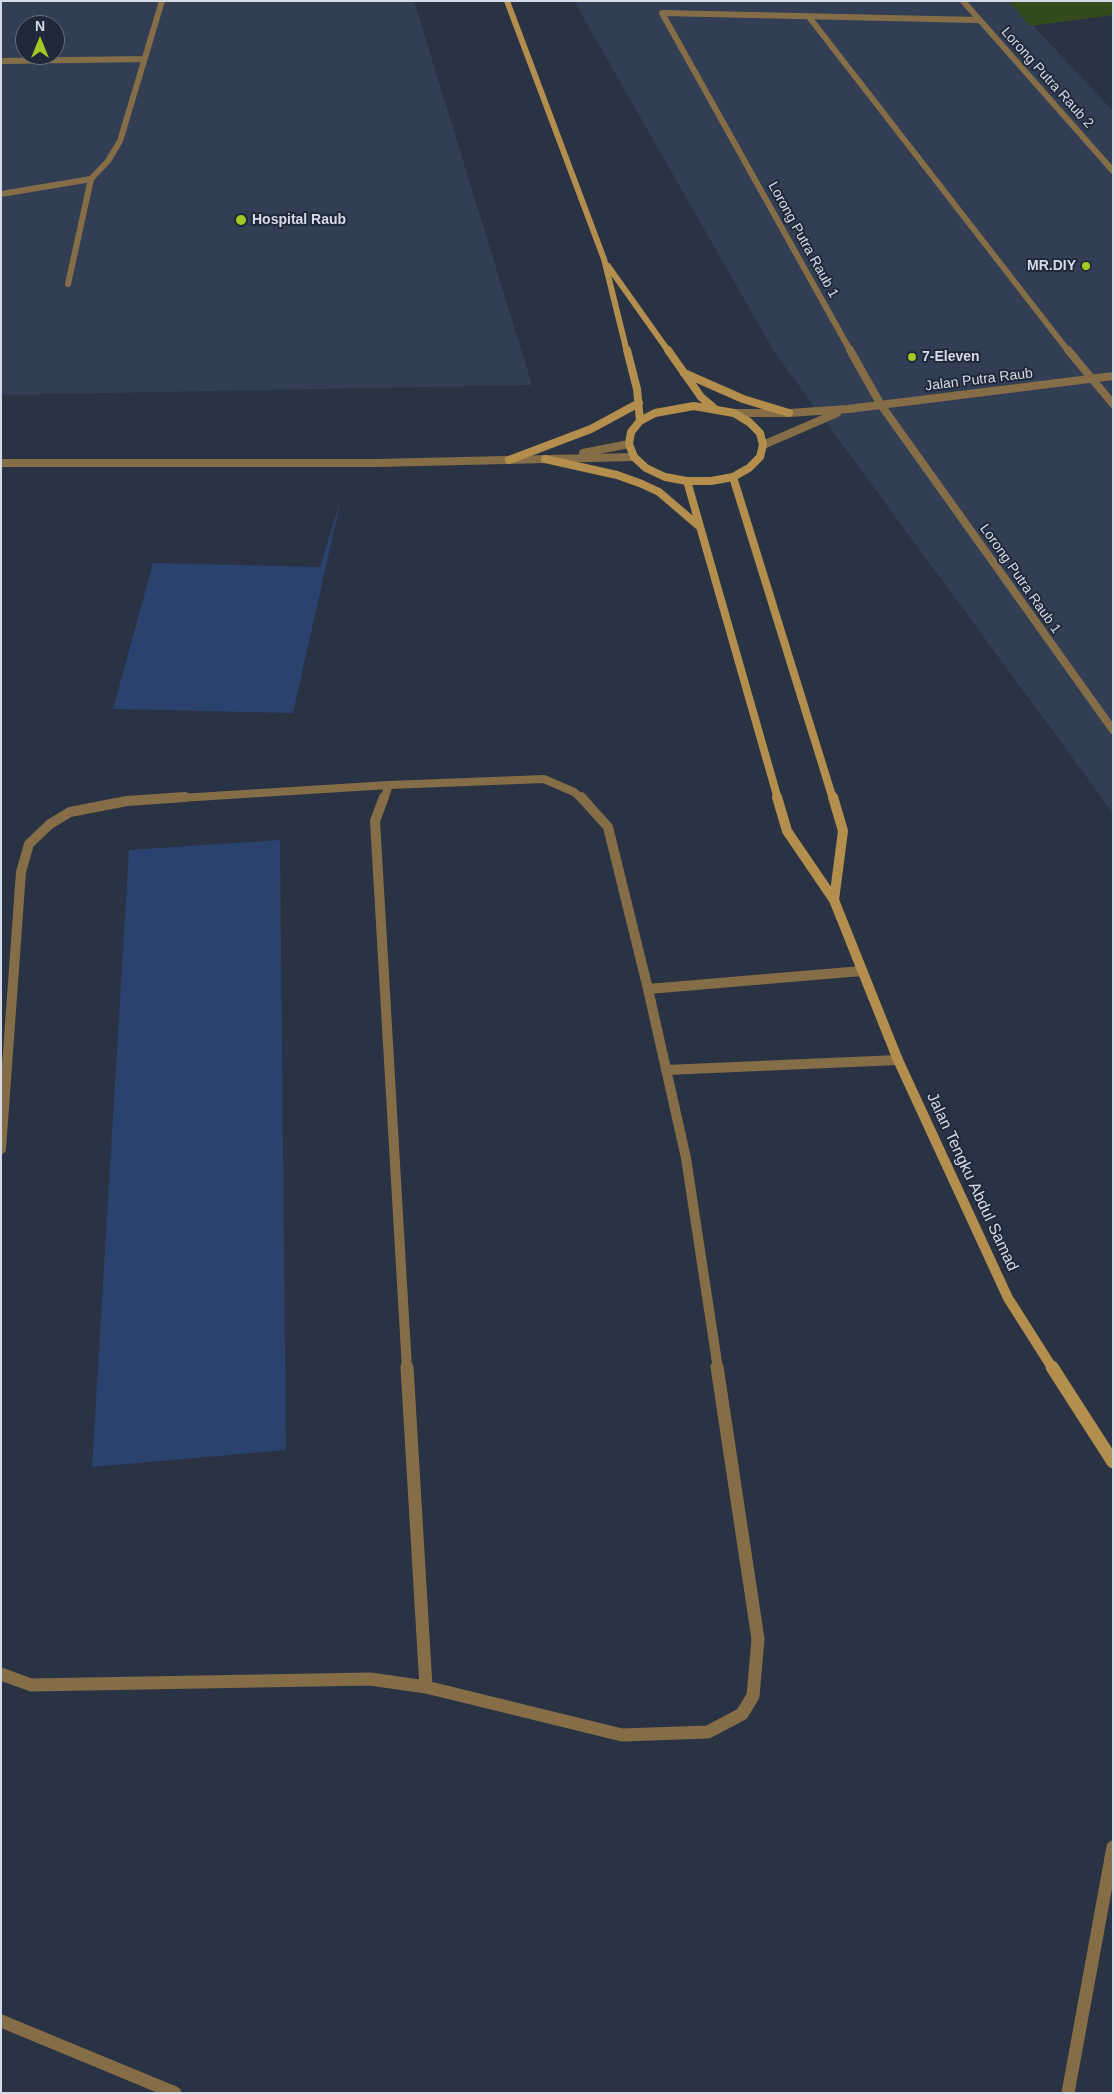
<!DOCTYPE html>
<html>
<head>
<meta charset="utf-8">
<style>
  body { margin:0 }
  #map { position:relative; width:1114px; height:2094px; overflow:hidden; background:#2a3344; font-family:Arial,sans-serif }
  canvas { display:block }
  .frame { position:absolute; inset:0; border:2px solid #d5dbe6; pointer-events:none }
  .north { position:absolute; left:15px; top:15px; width:50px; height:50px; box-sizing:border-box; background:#202939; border:1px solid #68707e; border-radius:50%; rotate:0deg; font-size:14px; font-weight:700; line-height:20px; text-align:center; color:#d5dbe6 }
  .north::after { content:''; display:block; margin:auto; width:18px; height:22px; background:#a4c824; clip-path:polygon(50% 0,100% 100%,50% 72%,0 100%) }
</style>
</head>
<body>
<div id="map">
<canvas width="1114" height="2094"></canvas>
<div class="frame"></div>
<div class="north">N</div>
</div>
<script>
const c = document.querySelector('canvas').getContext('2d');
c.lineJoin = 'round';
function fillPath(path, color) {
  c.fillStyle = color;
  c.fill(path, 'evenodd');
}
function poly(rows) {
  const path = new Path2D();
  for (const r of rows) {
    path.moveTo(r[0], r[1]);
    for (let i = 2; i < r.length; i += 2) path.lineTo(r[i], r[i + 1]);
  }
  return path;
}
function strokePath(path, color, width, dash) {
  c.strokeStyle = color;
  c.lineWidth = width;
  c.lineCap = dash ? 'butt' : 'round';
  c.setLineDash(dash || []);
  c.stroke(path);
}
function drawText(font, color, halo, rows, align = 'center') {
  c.font = font + ' Arial,sans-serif';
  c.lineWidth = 4;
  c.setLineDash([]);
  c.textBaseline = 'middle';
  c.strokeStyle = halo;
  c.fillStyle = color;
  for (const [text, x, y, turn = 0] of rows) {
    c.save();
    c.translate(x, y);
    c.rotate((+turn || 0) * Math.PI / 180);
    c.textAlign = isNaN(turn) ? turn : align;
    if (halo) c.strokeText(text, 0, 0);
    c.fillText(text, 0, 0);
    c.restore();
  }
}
fillPath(poly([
  [1,1,414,1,532,385,1,395],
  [25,25,55,25,55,55,25,55],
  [574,1,1010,1,1113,111,1113,813,775,353]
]), '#313e54');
fillPath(poly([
  [1009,1,1113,1,1113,15,1030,26]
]), '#344c1d');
fillPath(poly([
  [341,499,293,713,113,709,153,563,320,567],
  [280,840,286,1450,92,1467,129,850]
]), '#2a426d');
strokePath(poly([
  [809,17,1069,352],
  [1,61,144,59],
  [1,194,91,179,108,161,120,141,162,1],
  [68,284,91,179]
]), '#856e47', 6);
strokePath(poly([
  [1068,350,1113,404],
  [164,799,389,785,544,779,574,792,582,799],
  [384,799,389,785]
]), '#856e47', 8);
strokePath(poly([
  [384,797,375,821,407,1369],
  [581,797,608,827,648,989,686,1158,718,1369],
  [648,989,862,971],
  [666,1070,898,1060],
  [1,1149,21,872,29,844,50,824,70,812,127,801,185,797]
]), '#856e47', 10);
strokePath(poly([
  [407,1367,426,1687],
  [1,1674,31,1685,370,1679,426,1687,622,1735,708,1732,742,1714,753,1696,758,1639,717,1367],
  [1,2021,175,2093],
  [1068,2093,1113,1847]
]), '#856e47', 13);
strokePath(poly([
  [963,1,1113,171],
  [851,352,662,13,978,20]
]), '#856e47', 6);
strokePath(poly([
  [850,350,881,405,1113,730],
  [734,413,789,413,848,409,1113,376],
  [763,445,837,413],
  [583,453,629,444],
  [1,463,377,463,634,457]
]), '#856e47', 8);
strokePath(poly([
  [507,1,604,259,627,352],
  [608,266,669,352]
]), '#b38e4d', 6);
strokePath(poly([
  [627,350,637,389,640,421],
  [668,350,701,397,714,408],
  [684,373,743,399,789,413],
  [694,406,734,413,749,422,760,433,763,445,760,457,749,468,733,477,711,481,687,481,665,477,646,468,634,457,629,444,631,432,640,421,655,413,694,406],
  [545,459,617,475,642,484,659,492,700,527],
  [509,460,591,429,639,403],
  [733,477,833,799],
  [687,481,778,799]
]), '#b38e4d', 8);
strokePath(poly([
  [777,797,787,831,834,900,898,1060,1008,1298,1053,1369],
  [833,797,843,831,834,900]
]), '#b38e4d', 10);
strokePath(poly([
  [1052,1367,1113,1462]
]), '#b38e4d', 13);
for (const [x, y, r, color] of [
  [241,220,6,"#a4c824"],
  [1086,266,5,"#a4c824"],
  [912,357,5,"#a4c824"]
]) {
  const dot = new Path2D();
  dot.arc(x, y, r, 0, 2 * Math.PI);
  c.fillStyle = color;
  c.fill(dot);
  strokePath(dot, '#202939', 2);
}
drawText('14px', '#d5dbe6', '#202939', [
  ["Lorong Putra Raub 2",1047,78,48],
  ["Lorong Putra Raub 1",803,240,61],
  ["Jalan Putra Raub",979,380,-7],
  ["Lorong Putra Raub 1",1020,579,55]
]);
drawText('bold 14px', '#d5dbe6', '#202939', [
  ["Hospital Raub",252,220],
  ["MR.DIY",1076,266,"right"],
  ["7-Eleven",922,357]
], 'left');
drawText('16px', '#d5dbe6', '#202939', [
  ["Jalan Tengku Abdul Samad",972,1182,65]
]);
</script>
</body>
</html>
